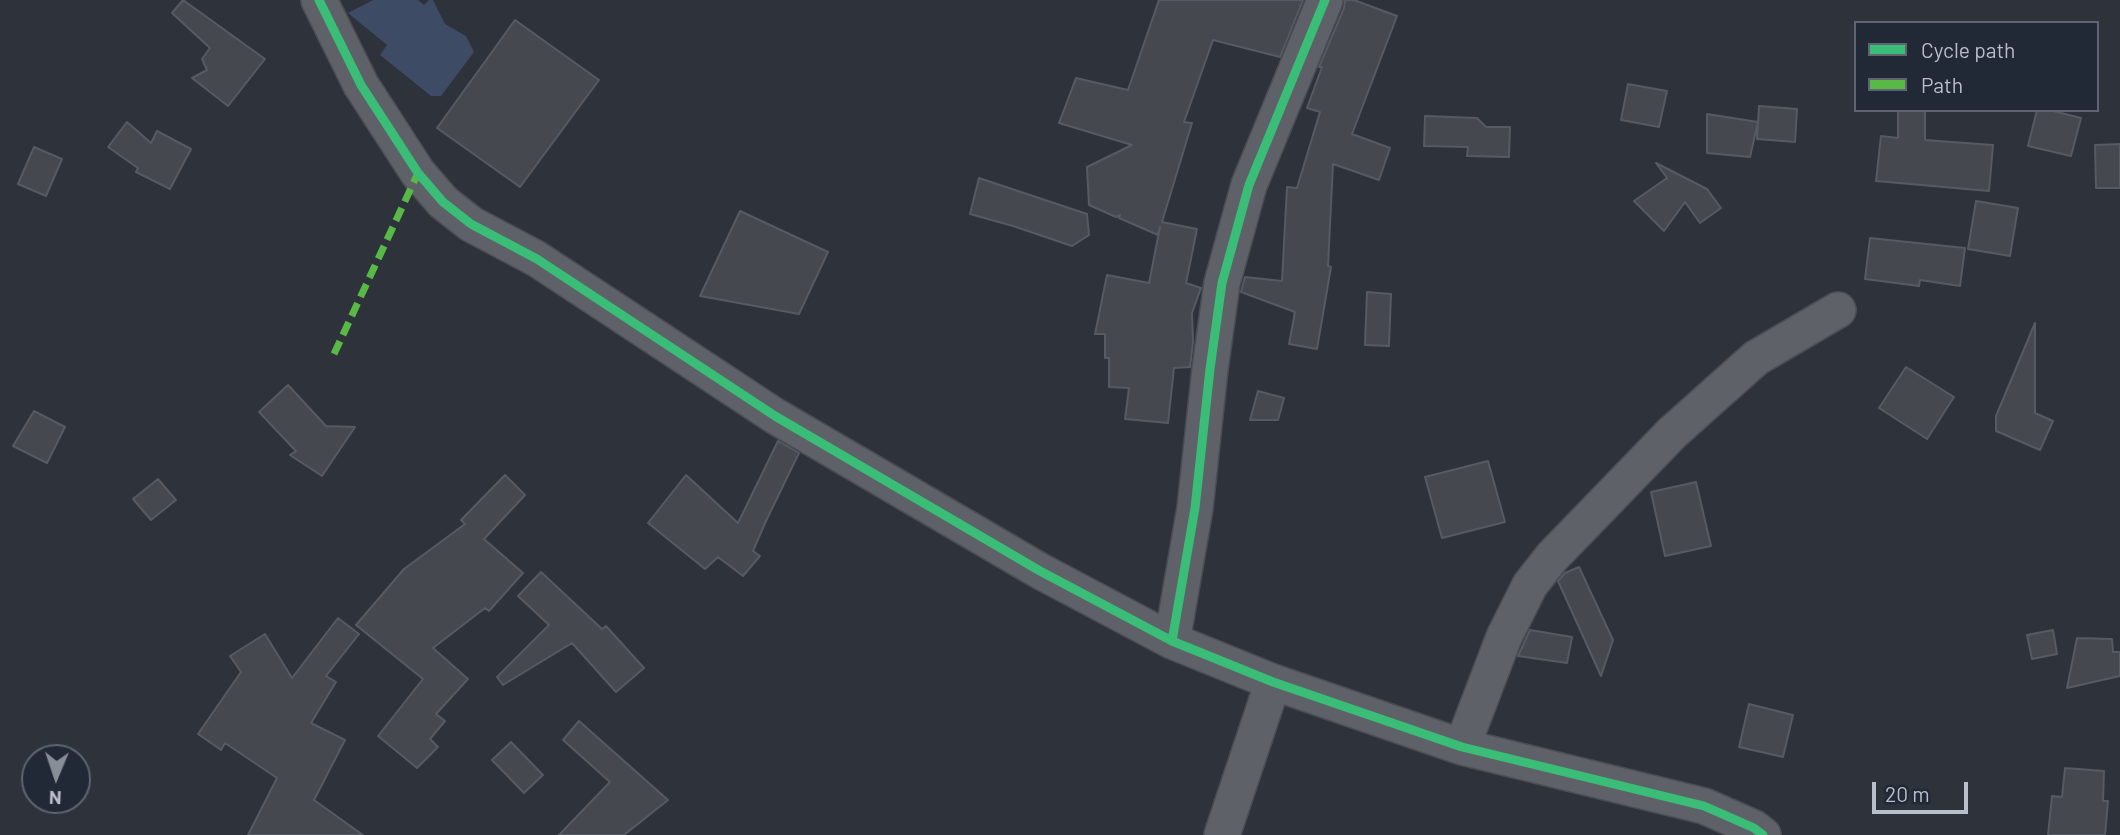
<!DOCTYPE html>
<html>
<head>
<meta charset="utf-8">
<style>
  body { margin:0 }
  #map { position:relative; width:2120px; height:835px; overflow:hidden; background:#2e323a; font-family:Barlow,sans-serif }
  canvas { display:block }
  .legend { position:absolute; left:1854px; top:21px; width:245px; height:91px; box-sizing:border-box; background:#212836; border:2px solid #5e6471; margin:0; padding:9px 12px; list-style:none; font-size:21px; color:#b9bfca }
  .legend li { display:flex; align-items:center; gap:14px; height:35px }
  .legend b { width:35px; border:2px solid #5e6471 }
  .north { position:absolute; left:21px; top:744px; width:70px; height:70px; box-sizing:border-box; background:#212836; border:2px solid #5e6471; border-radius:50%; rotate:182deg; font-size:19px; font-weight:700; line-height:28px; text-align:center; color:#b9bfca }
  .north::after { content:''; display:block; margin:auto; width:24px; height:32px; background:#888e98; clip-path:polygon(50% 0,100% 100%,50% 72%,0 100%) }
  .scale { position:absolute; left:1872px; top:782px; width:96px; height:32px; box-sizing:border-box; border:4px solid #b9bfca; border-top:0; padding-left:9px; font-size:21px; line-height:24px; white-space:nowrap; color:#b9bfca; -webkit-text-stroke:5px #212836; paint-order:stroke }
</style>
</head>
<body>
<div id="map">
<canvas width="2120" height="835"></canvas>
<ul class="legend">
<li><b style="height:9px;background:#3abd76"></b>Cycle path</li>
<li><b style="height:9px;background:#58b947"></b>Path</li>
</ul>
<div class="north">N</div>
<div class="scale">20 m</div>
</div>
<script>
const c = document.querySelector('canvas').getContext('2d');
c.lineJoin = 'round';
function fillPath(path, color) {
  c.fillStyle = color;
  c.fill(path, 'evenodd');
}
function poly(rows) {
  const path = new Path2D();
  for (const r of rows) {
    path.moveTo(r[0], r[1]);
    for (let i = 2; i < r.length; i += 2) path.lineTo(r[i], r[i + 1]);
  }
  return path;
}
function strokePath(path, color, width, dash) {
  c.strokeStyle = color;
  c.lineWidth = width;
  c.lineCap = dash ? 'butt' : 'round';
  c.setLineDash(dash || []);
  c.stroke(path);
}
fillPath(poly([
  [373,0,418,0,424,5,429,0,433,0,445,24,466,36,474,52,441,96,431,96,380,55,387,45,348,13]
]), '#3d4b64');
const building = poly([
  [183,0,265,59,228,106,192,78,207,70,202,59,210,48,172,13,183,0],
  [1159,0,1303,0,1280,57,1213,40,1184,122,1192,123,1162,222,1197,229,1186,283,1201,288,1192,313,1193,342,1190,367,1174,368,1168,423,1125,419,1129,388,1109,387,1109,358,1105,358,1105,334,1095,334,1107,275,1149,283,1160,227,1158,235,1119,218,1120,215,1116,217,1089,205,1087,167,1132,145,1059,123,1076,78,1128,90,1159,0],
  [1345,0,1354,0,1397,16,1352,134,1390,148,1379,180,1333,164,1328,266,1331,267,1317,349,1289,344,1295,312,1241,292,1245,277,1282,281,1287,187,1297,188,1320,112,1307,108,1322,67,1319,67,1344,8,1345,0],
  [515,20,599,80,520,187,437,128,515,20],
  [1628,84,1667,91,1659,127,1621,120,1628,84],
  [1759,106,1797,109,1795,142,1757,139,1759,106],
  [1898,110,1925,110,1925,140,1993,145,1989,191,1876,181,1881,136,1898,138,1898,110],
  [2037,110,2049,110,2081,118,2071,156,2028,146,2037,110],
  [1707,114,1758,122,1750,157,1707,153,1707,114],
  [1425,116,1477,118,1486,127,1510,127,1509,157,1467,156,1468,147,1424,146,1425,116],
  [127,122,151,143,157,131,191,149,170,189,136,172,138,168,108,147,127,122],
  [2120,144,2120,188,2096,188,2095,145,2120,144],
  [34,147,62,159,46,196,18,184,34,147],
  [1656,163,1707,189,1721,208,1700,223,1685,202,1664,231,1634,201,1667,178,1656,163],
  [979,178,1087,214,1089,235,1072,246,1013,226,970,214,979,178],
  [1976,201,2018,208,2010,256,1968,249,1976,201],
  [740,211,828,252,799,314,700,296,740,211],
  [1870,238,1965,248,1960,286,1920,280,1919,286,1865,279,1870,238],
  [1367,292,1391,294,1389,346,1365,345,1367,292],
  [2035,323,2035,413,2053,421,2040,450,1996,431,1996,416,2035,323],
  [1906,367,1954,397,1927,439,1879,408,1906,367],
  [288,385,326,426,355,427,322,476,290,455,296,451,259,412,288,385],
  [1258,391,1284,398,1278,420,1250,420,1258,391],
  [34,411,65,427,47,463,13,446,34,411],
  [778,441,799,453,766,521,753,551,760,556,743,576,718,557,705,569,648,523,686,475,738,523,778,441],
  [1488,461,1505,522,1442,538,1425,477,1488,461],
  [505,475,525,495,484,539,523,573,489,611,485,608,433,648,468,679,436,714,445,721,430,739,438,747,417,768,378,736,423,679,356,625,404,569,465,524,461,520,505,475],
  [158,479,176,500,151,520,133,499,158,479],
  [1696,482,1711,546,1665,556,1651,492,1696,482],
  [1579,567,1613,640,1601,676,1558,581,1565,573,1579,567],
  [541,572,602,629,606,626,644,668,616,692,572,643,503,685,497,677,549,625,518,596,541,572],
  [338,618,359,634,326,676,336,682,311,723,345,740,314,800,363,835,248,835,277,778,225,743,221,750,198,734,241,672,230,656,265,634,292,678,338,618],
  [1530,630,1572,637,1567,663,1518,656,1530,630],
  [2053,630,2057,654,2032,659,2027,635,2053,630],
  [2077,638,2112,639,2113,652,2120,652,2120,676,2067,688,2077,638],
  [1749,704,1793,715,1783,757,1739,747,1749,704],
  [579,721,668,800,624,835,559,835,610,782,563,740,579,721],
  [511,742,543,775,524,793,492,760,511,742],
  [2065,768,2104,771,2103,801,2108,801,2105,835,2048,835,2052,796,2062,797,2065,768]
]);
fillPath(building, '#45484f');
strokePath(building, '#565a62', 2);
const minor = poly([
  [319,0,361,85,418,173,443,202,471,224,537,259,775,416,1040,571,1172,641,1273,682,1462,747,1704,806,1754,828,1763,835],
  [1172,641,1195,508,1210,369,1222,283,1249,185,1325,0],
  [1462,747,1504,637,1530,585,1552,557,1672,433,1756,358,1838,310],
  [1222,835,1273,682]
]);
strokePath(minor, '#4a4d53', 38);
strokePath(minor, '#5e6168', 35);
strokePath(poly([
  [334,354,418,173]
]), '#58b947', 7, [14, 7]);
strokePath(poly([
  [319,0,361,85,418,173,443,202,471,224,537,259,775,416,1040,571,1172,641,1273,682,1462,747,1704,806,1754,828,1763,835],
  [1172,641,1195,508,1210,369,1222,283,1249,185,1325,0]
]), '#3abd76', 9);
</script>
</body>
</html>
